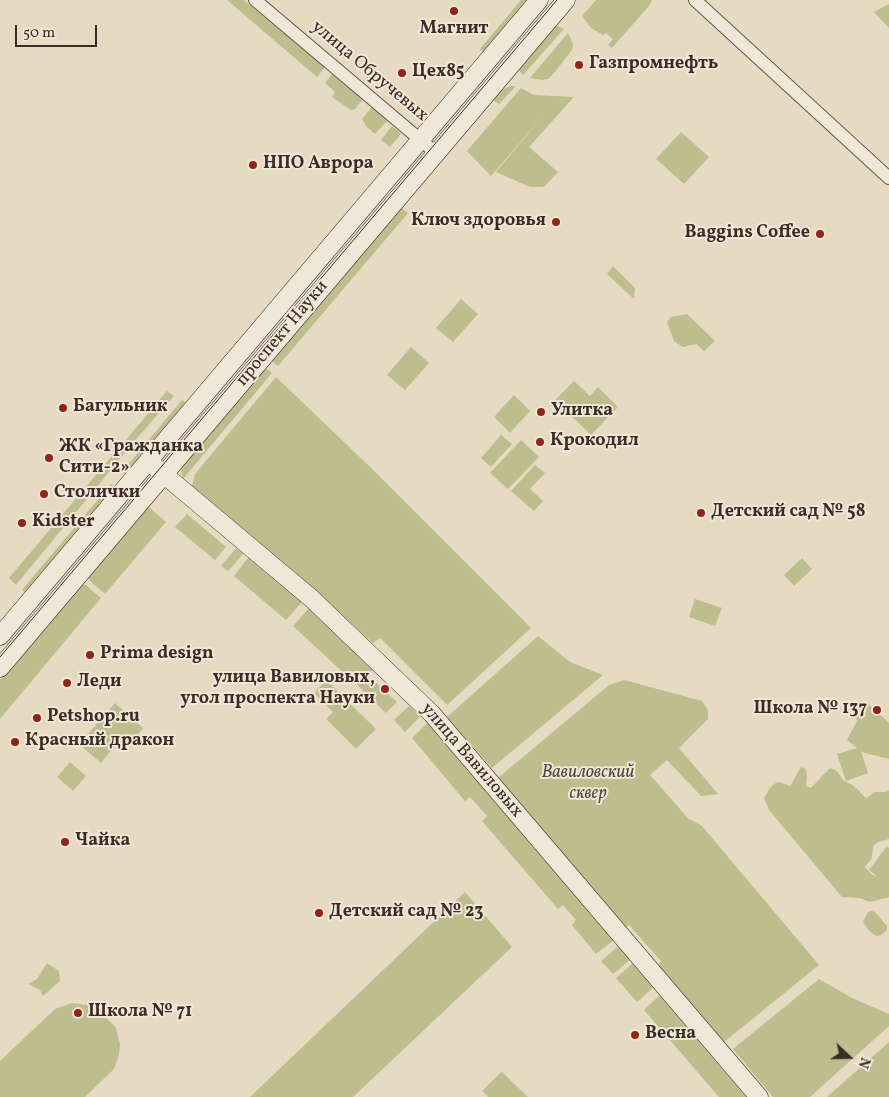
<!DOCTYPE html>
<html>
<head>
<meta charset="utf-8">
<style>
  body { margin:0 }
  #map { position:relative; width:889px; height:1097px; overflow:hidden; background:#e6dac2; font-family:Vollkorn,serif }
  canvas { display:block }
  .north { position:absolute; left:824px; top:1032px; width:50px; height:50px; -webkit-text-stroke:4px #efe7d7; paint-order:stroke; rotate:111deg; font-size:14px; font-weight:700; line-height:20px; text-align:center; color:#3e2b25 }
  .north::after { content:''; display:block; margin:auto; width:18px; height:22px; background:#3e2b25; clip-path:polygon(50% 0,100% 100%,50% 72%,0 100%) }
  .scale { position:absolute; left:15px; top:25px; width:82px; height:22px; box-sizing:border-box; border:2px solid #3e2b25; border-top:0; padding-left:6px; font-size:15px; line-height:18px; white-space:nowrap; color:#3e2b25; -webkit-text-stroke:4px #efe7d7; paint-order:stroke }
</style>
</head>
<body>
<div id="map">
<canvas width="889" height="1097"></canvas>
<div class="north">N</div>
<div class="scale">50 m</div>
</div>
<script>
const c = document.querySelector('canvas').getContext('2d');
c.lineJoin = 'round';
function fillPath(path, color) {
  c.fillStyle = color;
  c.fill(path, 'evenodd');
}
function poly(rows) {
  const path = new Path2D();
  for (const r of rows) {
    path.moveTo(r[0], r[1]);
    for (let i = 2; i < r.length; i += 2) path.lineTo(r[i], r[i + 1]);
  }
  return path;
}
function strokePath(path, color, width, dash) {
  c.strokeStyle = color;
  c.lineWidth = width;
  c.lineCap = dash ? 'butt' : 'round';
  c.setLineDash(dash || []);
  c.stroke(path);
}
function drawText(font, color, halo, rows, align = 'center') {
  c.font = font + ' Vollkorn,serif';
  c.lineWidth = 4;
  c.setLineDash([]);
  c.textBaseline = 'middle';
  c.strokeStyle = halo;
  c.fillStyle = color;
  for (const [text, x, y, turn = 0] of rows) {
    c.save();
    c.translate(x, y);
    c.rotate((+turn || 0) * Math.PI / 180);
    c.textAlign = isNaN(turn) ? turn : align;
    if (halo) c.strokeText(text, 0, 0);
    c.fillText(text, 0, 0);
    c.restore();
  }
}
fillPath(poly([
  [227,0,244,0,325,67,317,77],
  [521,0,529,0,484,53,480,49],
  [596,0,652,0,649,6,612,48,608,45,613,39,606,33,603,35,591,28,583,17,583,15],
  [889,4,889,28,874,12],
  [557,26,564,29,523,75,518,69,553,27],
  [568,33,573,44,572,50,554,73,548,79,542,80,530,78],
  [333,73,363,99,355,109,351,110,332,97,335,92,325,83],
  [510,86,516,86,499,104,492,99,498,92],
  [521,88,534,95,574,97,529,147,558,172,544,187,530,187,496,172,544,115,491,176,467,151],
  [372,107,388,120,375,134,366,126,362,119],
  [392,126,401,134,390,147,381,140],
  [681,132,709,157,684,184,656,159],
  [401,208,408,213,278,366,271,360],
  [613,266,635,288,634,299,607,274],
  [461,299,478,314,453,342,436,328],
  [687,314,715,341,704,351,696,344,683,347,674,341,667,322,671,317],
  [411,347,429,363,405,390,387,375],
  [265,367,272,373,183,479,181,472,183,464],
  [276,377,367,464,531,628,447,705,380,638,373,643,315,590,192,486,195,474],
  [574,381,590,396,598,387,618,407,591,435,555,400],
  [167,391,174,396,130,446,125,441],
  [514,395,530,411,510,433,494,417],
  [182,400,187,404,126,475,122,472],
  [501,435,512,444,491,467,481,458],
  [521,440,539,457,508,489,490,473],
  [122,444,128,449,16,585,9,578],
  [535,465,545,473,530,489,543,501,534,511,511,491],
  [111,484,115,488,26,593,22,590],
  [148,506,166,522,105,594,90,581,88,577],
  [187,514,226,547,215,560,175,527],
  [236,548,243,554,228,571,221,566],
  [248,558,302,602,286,620,234,576],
  [802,558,812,569,794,586,784,575],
  [82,584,86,585,101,598,0,719,0,680],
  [695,599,722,608,715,626,689,617],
  [309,608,373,670,367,675,348,677,293,626],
  [538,636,570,662,603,675,492,768,447,717],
  [372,679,397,702,386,713,354,682],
  [326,680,376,729,356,749,326,719,333,712,314,693],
  [624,680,702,701,708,710,708,719,679,748,718,794,701,796,667,760,650,775,688,818,702,826,819,965,724,1042,658,965,661,961,629,925,626,927,498,778,609,685],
  [858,701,868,703,875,712,883,717,889,723,889,759,865,753,861,751,868,773,846,781,837,754,857,748,847,740,857,721,853,710],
  [115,703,143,728,132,742,124,735,101,763,79,744],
  [409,706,420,717,405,732,394,720],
  [427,723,614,940,596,954,572,925,576,920,563,905,558,909,482,821,487,816,470,797,465,801,412,738],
  [70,762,86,776,73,791,57,777],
  [801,767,806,769,807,775,806,786,811,788,830,768,837,771,843,780,854,786,866,798,875,792,886,792,889,790,889,839,878,842,873,846,872,858,865,867,872,875,877,876,869,870,887,846,889,848,889,897,870,902,859,898,842,897,769,810,764,798,770,788,774,784,779,782,790,786],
  [465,892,512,947,353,1097,250,1097],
  [871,911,875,912,887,926,887,930,881,935,877,936,870,932,863,922,868,912],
  [619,946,630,960,613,974,601,961],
  [47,963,59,971,60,981,43,996,40,990,28,984,37,979],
  [633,963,654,987,637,1002,616,978],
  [819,979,852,998,889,1014,889,1026,810,1097,773,1097,733,1049],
  [660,995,747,1097,719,1097,644,1010],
  [72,1003,87,1005,100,1011,116,1028,120,1044,119,1055,114,1069,85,1097,0,1097,0,1061,55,1009],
  [889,1042,889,1097,827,1097],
  [501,1072,502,1072,528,1097,488,1097,482,1091]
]), '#bdbd8e');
const street = poly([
  [255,0,436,153],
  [695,0,889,178]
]);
const secondary = poly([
  [148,461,311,598,432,714,759,1097],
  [0,636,539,0],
  [0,668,566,0]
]);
strokePath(street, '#68574c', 14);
strokePath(secondary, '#3e2b25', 19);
strokePath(street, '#efe7d7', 12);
strokePath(secondary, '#efe7d7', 18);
strokePath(poly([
  [0,657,557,0]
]), '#3e2b25', 1);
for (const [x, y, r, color] of [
  [454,11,5,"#8f2418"],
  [579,65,5,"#8f2418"],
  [402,73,5,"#8f2418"],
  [253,165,5,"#8f2418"],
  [556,222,5,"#8f2418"],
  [820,234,5,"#8f2418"],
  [63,408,5,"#8f2418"],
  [541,412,5,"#8f2418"],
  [540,442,5,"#8f2418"],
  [49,458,5,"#8f2418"],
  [44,494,5,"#8f2418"],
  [701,513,5,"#8f2418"],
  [22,523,5,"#8f2418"],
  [90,655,5,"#8f2418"],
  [67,683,5,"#8f2418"],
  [385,689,5,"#8f2418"],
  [877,710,5,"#8f2418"],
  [37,718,5,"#8f2418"],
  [15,742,5,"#8f2418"],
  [65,842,5,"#8f2418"],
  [319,913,5,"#8f2418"],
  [78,1013,5,"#8f2418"],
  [635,1035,5,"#8f2418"]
]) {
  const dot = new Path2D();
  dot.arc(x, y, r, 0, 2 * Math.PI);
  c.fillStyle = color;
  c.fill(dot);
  strokePath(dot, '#efe7d7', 2);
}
drawText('bold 18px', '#3e2b25', '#efe7d7', [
  ["Магнит",454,30,"center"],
  ["Газпромнефть",589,65],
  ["Цех85",412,73],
  ["НПО Аврора",263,165],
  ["Ключ здоровья",546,222,"right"],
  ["Baggins Coffee",810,234,"right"],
  ["Багульник",73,408],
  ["Улитка",551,412],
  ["Крокодил",550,442],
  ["ЖК «Гражданка",59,448],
  ["Сити-2»",59,469],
  ["Столички",54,494],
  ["Детский сад № 58",711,513],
  ["Kidster",32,523],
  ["Prima design",100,655],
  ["улица Вавиловых,",375,679,"right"],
  ["угол проспекта Науки",375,700,"right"],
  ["Леди",77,683],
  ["Школа № 137",867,710,"right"],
  ["Petshop.ru",47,718],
  ["Красный дракон",25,742],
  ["Чайка",75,842],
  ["Детский сад № 23",329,913],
  ["Школа № 71",88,1013],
  ["Весна",645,1035]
], 'left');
drawText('18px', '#3e2b25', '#efe7d7', [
  ["улица Обручевых",369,72,40],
  ["проспект Науки",283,334,-50],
  ["улица Вавиловых",471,761,49]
]);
drawText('italic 18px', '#57483a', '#efe7d7', [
  ["Вавиловский",588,774],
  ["сквер",588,795]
]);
</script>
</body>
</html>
